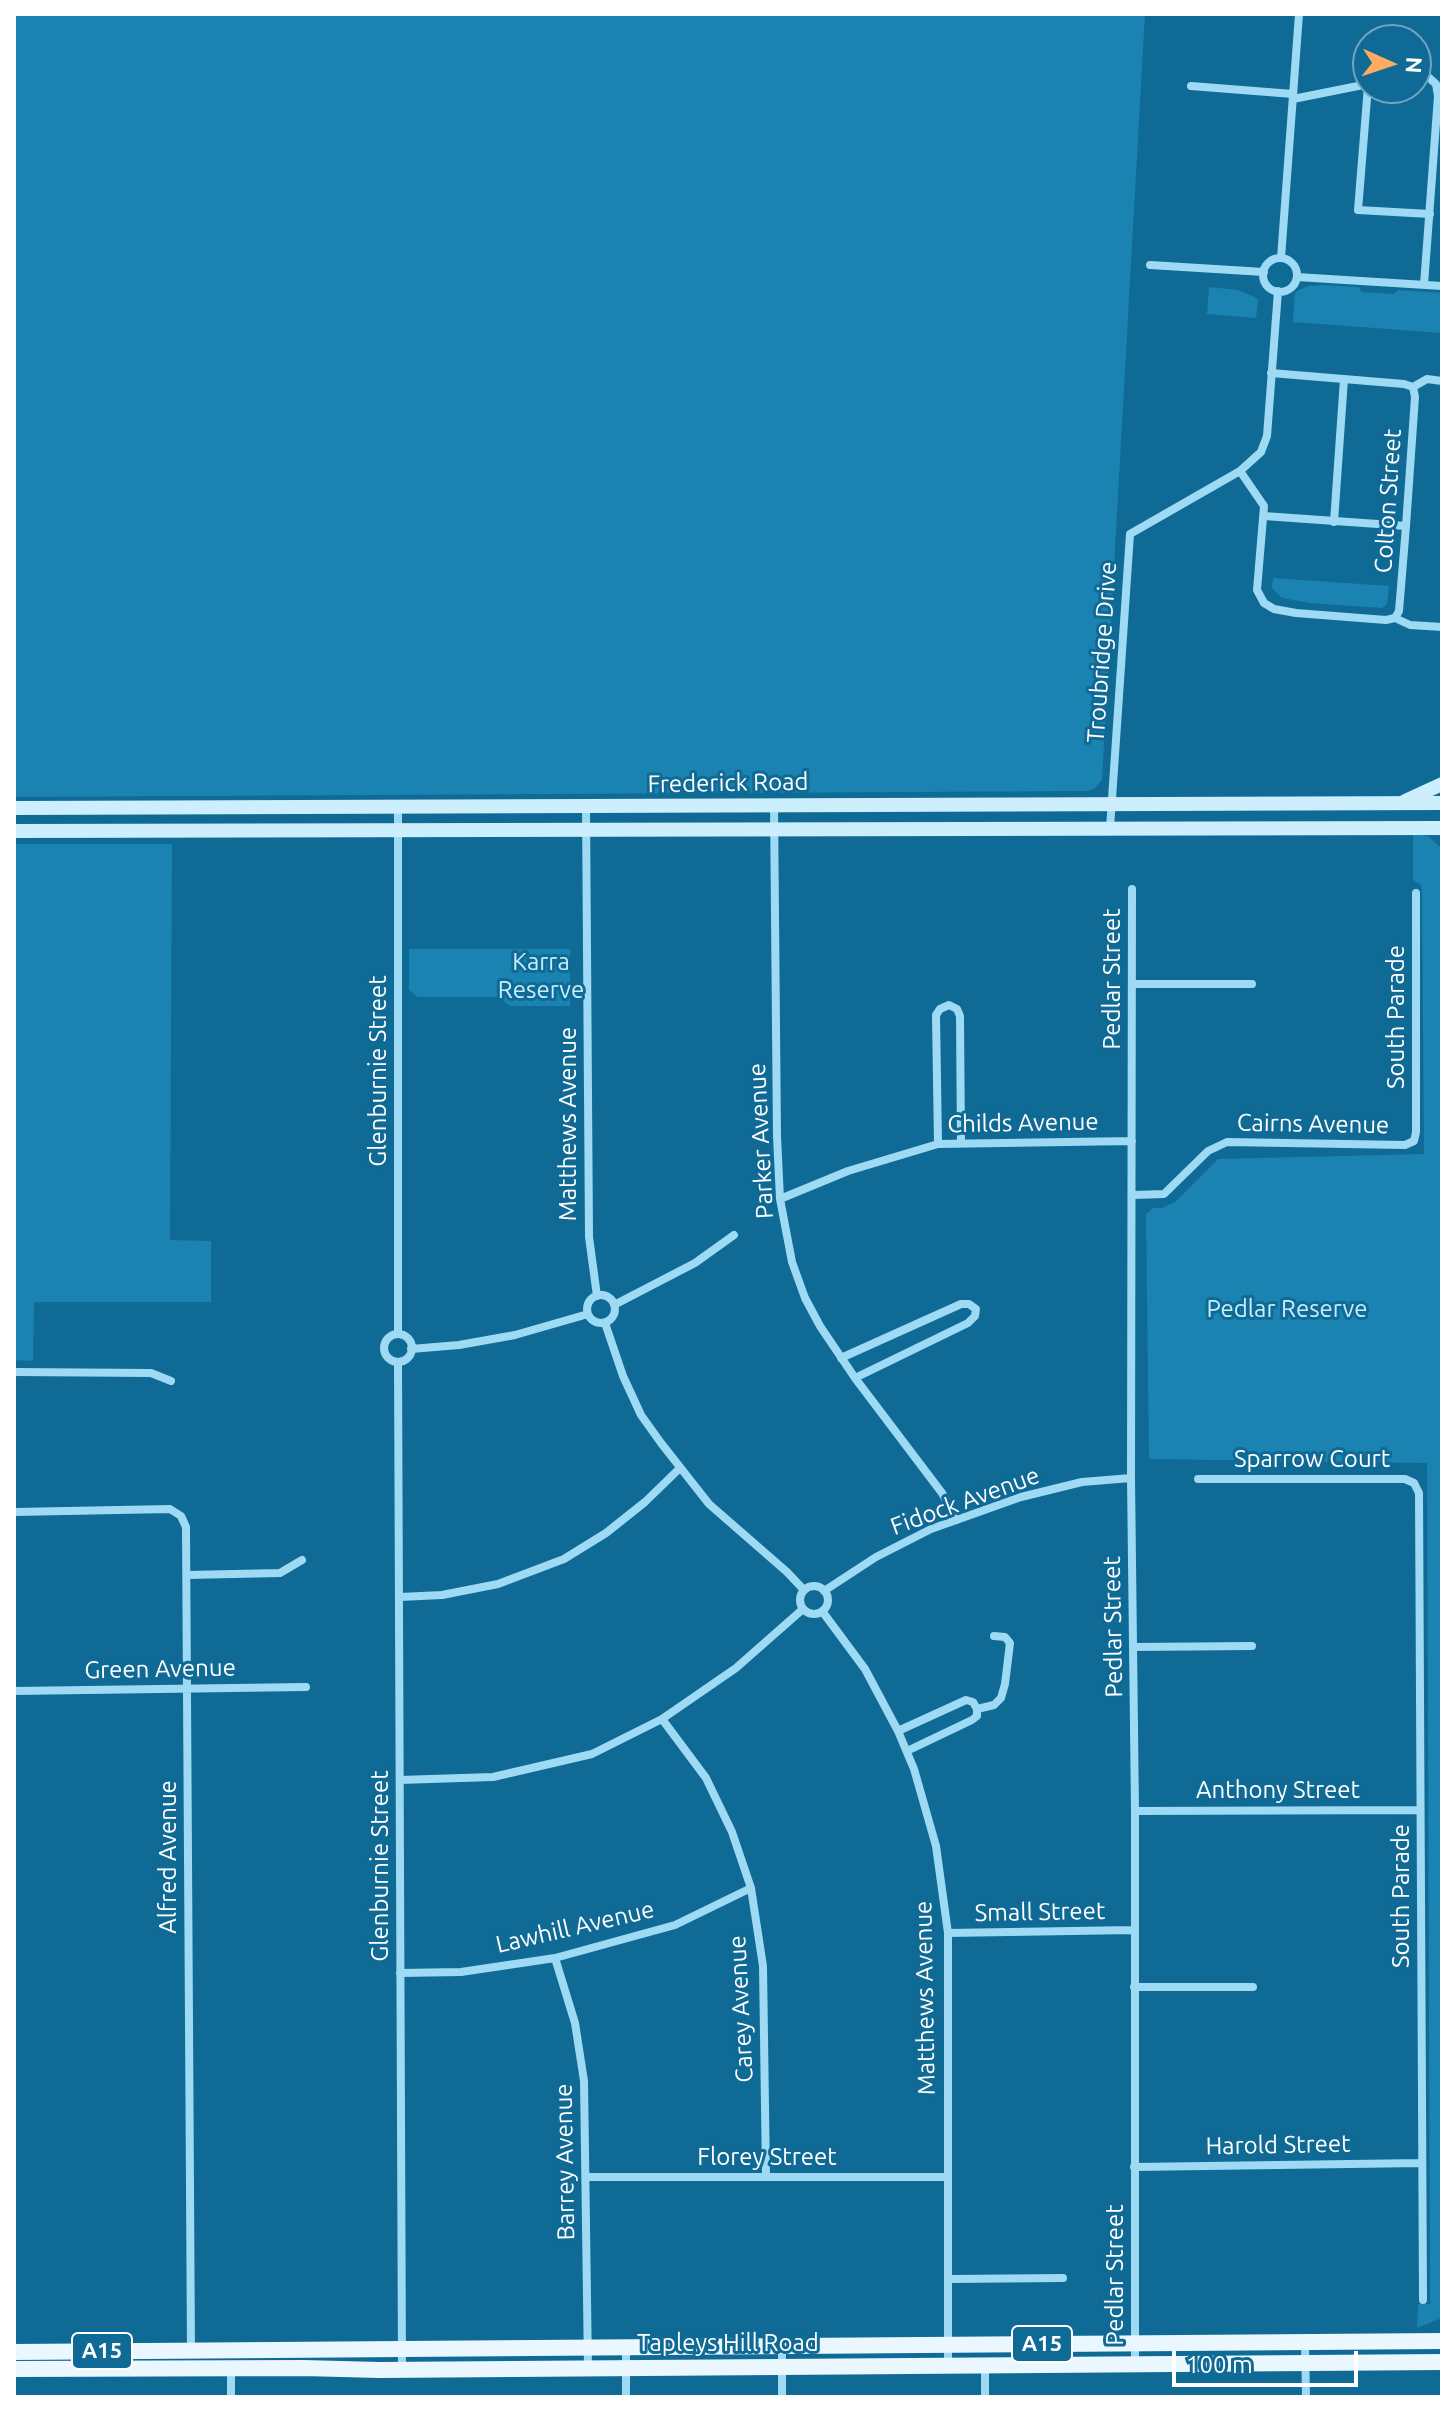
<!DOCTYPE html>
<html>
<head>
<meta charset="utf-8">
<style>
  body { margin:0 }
  #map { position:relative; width:1456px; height:2411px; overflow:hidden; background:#0f6a95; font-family:Ubuntu,sans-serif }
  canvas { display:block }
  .frame { position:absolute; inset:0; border:16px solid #fff; pointer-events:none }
  .north { position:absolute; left:1352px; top:24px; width:80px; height:80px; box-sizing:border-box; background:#0f6a95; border:2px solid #6fa6bf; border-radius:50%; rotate:93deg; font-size:22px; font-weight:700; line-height:32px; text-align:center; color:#fff }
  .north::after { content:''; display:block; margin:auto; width:28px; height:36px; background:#ffab61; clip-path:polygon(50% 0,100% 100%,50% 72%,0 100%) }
  .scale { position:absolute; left:1172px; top:2351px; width:186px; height:36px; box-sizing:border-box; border:4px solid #fff; border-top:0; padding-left:10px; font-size:24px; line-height:28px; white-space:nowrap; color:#fff; -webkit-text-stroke:6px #0f6a95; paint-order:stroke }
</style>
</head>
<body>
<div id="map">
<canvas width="1456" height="2411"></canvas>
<div class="frame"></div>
<div class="north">N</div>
<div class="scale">100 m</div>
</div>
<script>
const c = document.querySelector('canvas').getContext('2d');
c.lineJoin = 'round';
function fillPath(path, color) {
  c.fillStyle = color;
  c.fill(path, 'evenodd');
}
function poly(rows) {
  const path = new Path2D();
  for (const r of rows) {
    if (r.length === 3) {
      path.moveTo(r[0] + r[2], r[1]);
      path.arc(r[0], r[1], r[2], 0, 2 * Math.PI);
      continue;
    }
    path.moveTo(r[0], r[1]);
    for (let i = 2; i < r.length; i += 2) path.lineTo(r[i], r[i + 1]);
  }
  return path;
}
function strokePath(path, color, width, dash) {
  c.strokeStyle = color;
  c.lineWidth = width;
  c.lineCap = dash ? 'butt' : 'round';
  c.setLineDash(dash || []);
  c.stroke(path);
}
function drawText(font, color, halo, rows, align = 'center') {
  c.font = font + ' Ubuntu,sans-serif';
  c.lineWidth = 6;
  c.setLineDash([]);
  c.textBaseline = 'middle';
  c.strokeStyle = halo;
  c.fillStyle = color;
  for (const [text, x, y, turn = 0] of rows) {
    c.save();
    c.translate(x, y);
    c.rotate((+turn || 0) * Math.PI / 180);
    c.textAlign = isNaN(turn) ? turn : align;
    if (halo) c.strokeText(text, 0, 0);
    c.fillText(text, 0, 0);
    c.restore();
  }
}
fillPath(poly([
  [14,14,1145,14,1102,780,1095,788,1088,791,14,797],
  [1323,285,1358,287,1362,292,1394,294,1398,290,1442,293,1442,333,1293,322,1295,292,1308,286],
  [1209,287,1238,290,1255,297,1258,300,1256,318,1207,314],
  [1273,578,1389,586,1387,604,1382,608,1310,603,1282,598,1272,588],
  [1413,832,1429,837,1442,849,1442,2318,1417,2328,1418,2304,1430,2304,1427,1463,1149,1459,1146,1214,1153,1208,1162,1208,1175,1202,1218,1159,1424,1154,1422,893,1421,885,1413,880],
  [14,844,172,844,170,1240,211,1241,211,1302,34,1302,33,1361,14,1360],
  [409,949,570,949,570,1006,510,1006,499,997,417,997,409,990]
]), '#1a83b2');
strokePath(poly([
  [1416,75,1427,76,1436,84,1438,96,1424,285],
  [1191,86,1293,94],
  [1368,86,1358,210,1430,214],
  [1293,99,1368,84],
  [1281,258,1299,14],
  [1280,275,17],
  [1150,265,1264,272],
  [1297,277,1442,286],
  [1271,373,1404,384,1413,387,1427,379,1442,381],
  [1240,471,1264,506,1257,590,1264,603,1274,609,1296,613,1386,620,1395,618,1410,625,1442,627],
  [1264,516,1406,526],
  [1334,522,1344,379],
  [1395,618,1399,611,1406,526,1415,397,1413,387],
  [774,805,777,1136,780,1199,792,1262,805,1298,820,1326,855,1378,942,1493,957,1520],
  [586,806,589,1237,597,1296],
  [398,807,398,1334],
  [1110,828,1130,534,1240,471,1261,452,1267,436,1278,291],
  [1132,889,1131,1478,1135,1811,1135,2364],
  [1132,984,1252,984],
  [938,1144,936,1015,940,1009,949,1005,957,1009,960,1016,961,1143],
  [1133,1195,1164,1194,1208,1151,1227,1142,1405,1145,1414,1141,1416,1132,1416,893],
  [780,1199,848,1171,938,1144,1132,1141],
  [601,1309,14],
  [614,1305,695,1263,734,1235],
  [605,1323,623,1376,641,1415,661,1443,709,1504,787,1572,804,1590],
  [398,1348,14],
  [411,1349,459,1345,515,1335,588,1314],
  [841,1358,961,1304,969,1304,976,1309,975,1316,968,1323,855,1378],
  [398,1362,402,2370],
  [14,1372,151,1373,171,1381],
  [1198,1479,1405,1479,1414,1483,1419,1493,1423,2300],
  [14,1512,170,1509,181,1516,186,1527,191,2353],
  [187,1575,280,1573,302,1560],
  [814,1600,14],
  [824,1591,876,1557,931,1529,1021,1497,1082,1482,1131,1478],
  [400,1597,442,1595,498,1584,564,1559,606,1533,645,1502,680,1468],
  [822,1611,865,1669,898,1731,914,1769,936,1846,948,1933,948,2365],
  [1133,1647,1252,1646],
  [14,1691,306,1687],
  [977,1709,994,1705,1001,1698,1005,1684,1010,1643,1005,1637,994,1636],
  [662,1719,706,1778,732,1832,751,1888,763,1966,766,2177],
  [898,1731,966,1700,973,1702,977,1709,977,1716,972,1720,907,1751],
  [400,1780,493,1777,592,1754,662,1719,736,1668,803,1609],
  [1135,1811,1420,1810],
  [948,1933,1133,1930],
  [555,1958,575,2023,584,2081,588,2369],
  [400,1973,461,1972,555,1958,675,1925,751,1888],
  [1134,1987,1253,1987],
  [1134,2167,1422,2163],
  [586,2177,948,2177],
  [948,2279,1063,2278],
  [1305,2342,1306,2397],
  [782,2346,782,2397],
  [626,2347,626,2397],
  [985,2366,985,2397],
  [231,2397,231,2366]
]), '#9edaf4', 8);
strokePath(poly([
  [1405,801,1442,784],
  [14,808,1442,803],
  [14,831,1442,828]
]), '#cdeefd', 14);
strokePath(poly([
  [14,2352,1442,2341],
  [14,2369,303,2368,379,2370,1442,2362]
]), '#ebf7ff', 16);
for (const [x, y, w] of [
  [1042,2344,60],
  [102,2351,60]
]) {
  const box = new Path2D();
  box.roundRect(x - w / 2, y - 18, w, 36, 6);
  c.fillStyle = '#0f6a95';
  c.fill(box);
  strokePath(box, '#fff', 2);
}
drawText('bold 22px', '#fff', null, [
  ["A15",1042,2344],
  ["A15",102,2351]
]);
drawText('24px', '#fff', '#0f6a95', [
  ["Colton Street",1388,501,-86],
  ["Troubridge Drive",1102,652,-86],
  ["Frederick Road",728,783,-1],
  ["Pedlar Street",1112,979,-90],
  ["South Parade",1396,1017,-90],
  ["Glenburnie Street",378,1071,-90],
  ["Childs Avenue",1023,1123,-1],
  ["Matthews Avenue",568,1124,-90],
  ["Cairns Avenue",1313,1124,1],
  ["Parker Avenue",761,1141,-93],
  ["Sparrow Court",1312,1459],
  ["Fidock Avenue",965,1501,-20],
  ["Pedlar Street",1113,1627,-91],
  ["Green Avenue",160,1669,-1],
  ["Anthony Street",1278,1790],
  ["Alfred Avenue",168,1857,-90],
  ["Glenburnie Street",380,1866,-90],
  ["South Parade",1401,1896,-90],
  ["Small Street",1040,1912,-1],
  ["Lawhill Avenue",575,1927,-13],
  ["Matthews Avenue",925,1998,-91],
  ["Carey Avenue",741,2009,-93],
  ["Harold Street",1278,2145,-1],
  ["Florey Street",767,2157],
  ["Barrey Avenue",565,2162,-91],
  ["Pedlar Street",1115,2275,-90],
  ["Tapleys Hill Road",728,2343]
]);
drawText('24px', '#c6edfe', '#0f6a95', [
  ["Karra",541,962],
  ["Reserve",541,990],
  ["Pedlar Reserve",1287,1309]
]);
</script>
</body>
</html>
